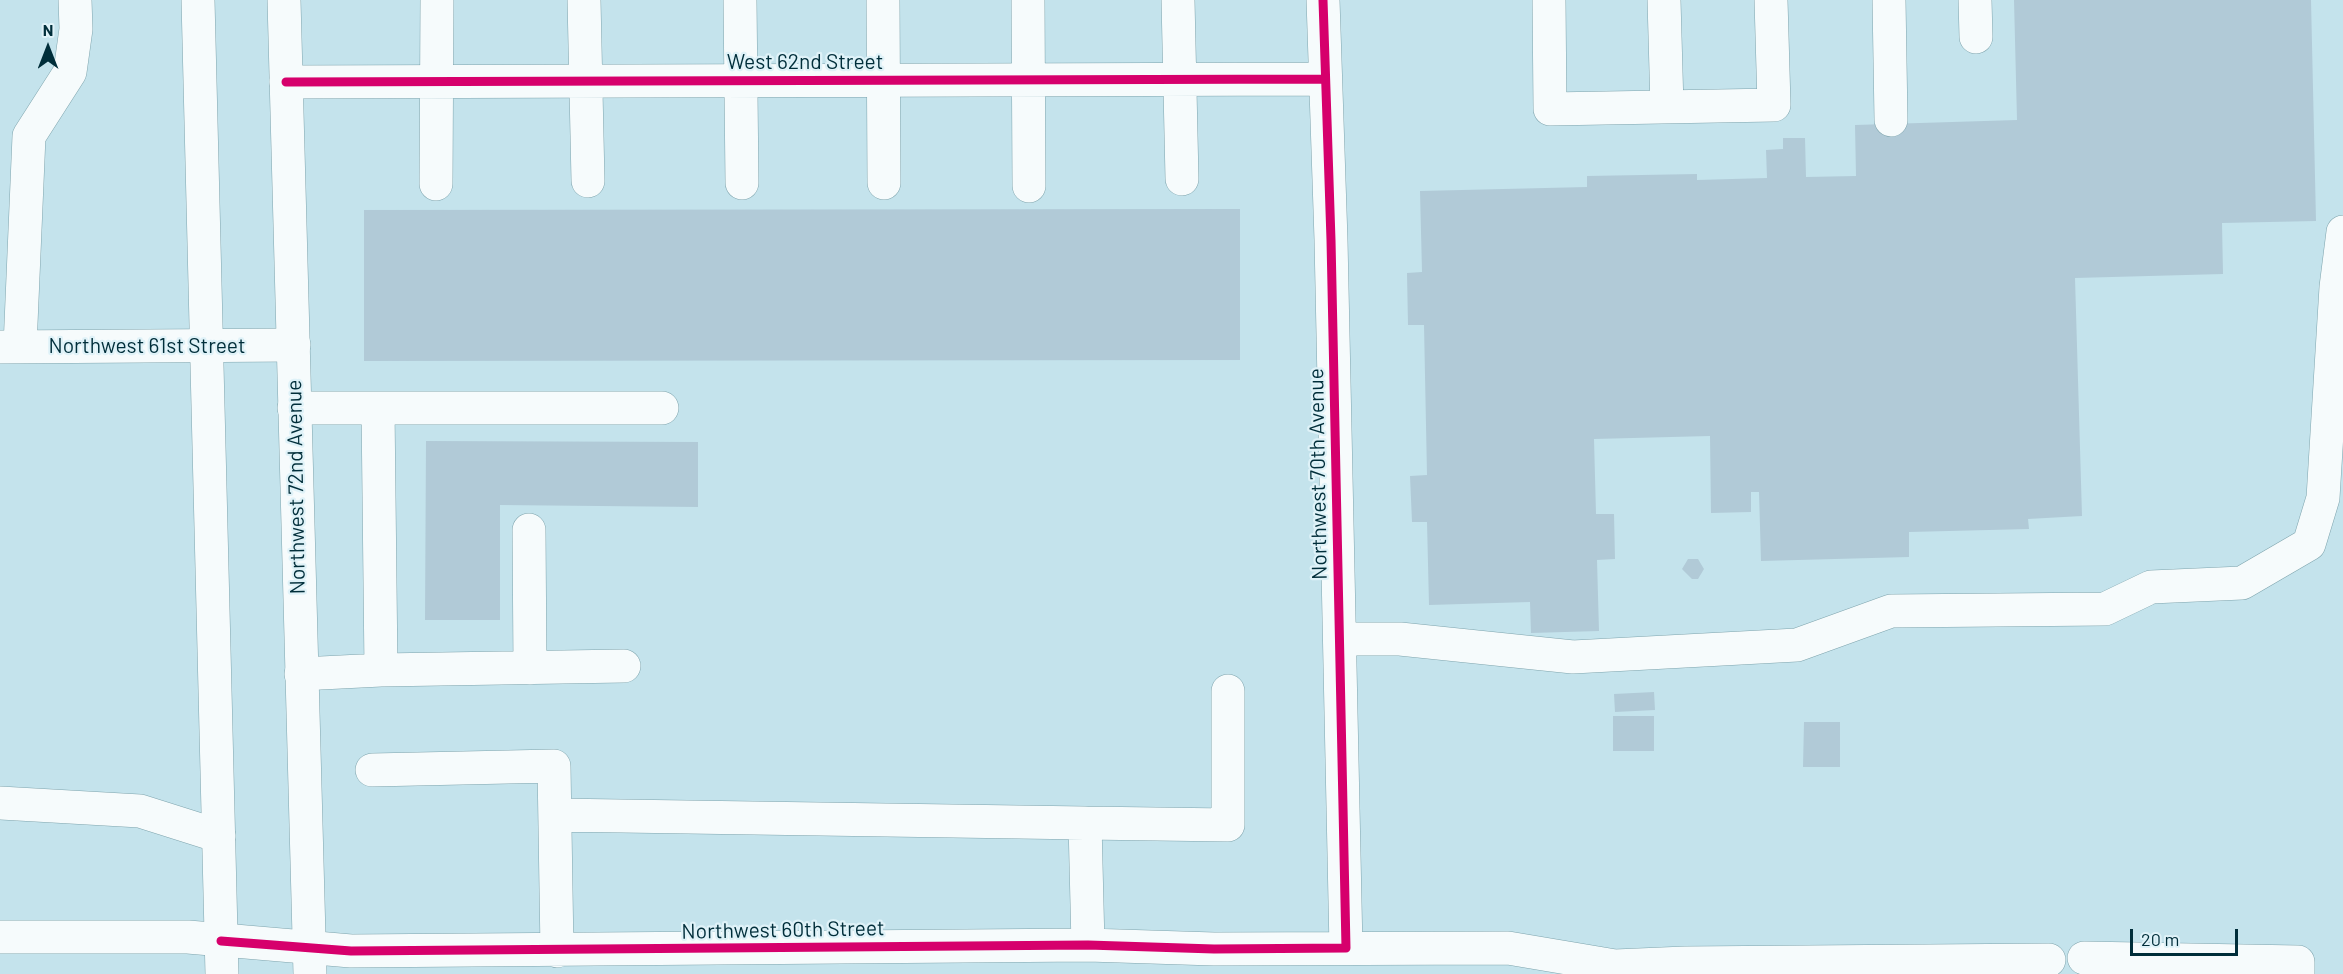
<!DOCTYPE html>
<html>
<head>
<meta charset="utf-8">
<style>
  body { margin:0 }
  #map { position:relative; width:2343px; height:974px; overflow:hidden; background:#c4e3ec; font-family:Barlow,sans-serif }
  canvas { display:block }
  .north { position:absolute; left:18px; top:18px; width:60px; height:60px; -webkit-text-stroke:4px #dff2f8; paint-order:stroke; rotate:0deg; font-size:16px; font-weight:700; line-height:24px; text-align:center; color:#002e3a }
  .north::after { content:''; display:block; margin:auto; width:21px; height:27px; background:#002e3a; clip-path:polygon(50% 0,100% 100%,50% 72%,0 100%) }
  .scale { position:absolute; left:2130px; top:929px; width:108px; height:27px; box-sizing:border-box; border:3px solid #002e3a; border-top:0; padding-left:8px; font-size:18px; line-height:21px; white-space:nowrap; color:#002e3a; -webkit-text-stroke:4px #dff2f8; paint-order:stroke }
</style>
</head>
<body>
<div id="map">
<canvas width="2343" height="974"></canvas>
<div class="north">N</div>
<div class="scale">20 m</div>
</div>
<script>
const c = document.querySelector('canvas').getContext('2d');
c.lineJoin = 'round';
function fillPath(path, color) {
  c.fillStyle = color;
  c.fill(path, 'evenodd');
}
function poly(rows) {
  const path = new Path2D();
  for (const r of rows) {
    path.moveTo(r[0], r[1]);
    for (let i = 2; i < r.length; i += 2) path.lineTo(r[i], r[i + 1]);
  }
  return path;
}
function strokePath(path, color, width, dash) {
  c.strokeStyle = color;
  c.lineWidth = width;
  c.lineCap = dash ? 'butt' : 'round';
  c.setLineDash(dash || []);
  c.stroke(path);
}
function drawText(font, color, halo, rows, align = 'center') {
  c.font = font + ' Barlow,sans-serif';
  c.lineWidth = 4.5;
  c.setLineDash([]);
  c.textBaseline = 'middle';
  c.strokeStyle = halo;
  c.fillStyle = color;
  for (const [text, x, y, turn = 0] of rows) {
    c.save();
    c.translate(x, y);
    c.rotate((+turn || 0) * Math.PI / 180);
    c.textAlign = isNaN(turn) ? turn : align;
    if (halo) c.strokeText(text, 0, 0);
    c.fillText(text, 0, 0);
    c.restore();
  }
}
fillPath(poly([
  [2014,0,2311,0,2316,221,2222,223,2223,274,2075,278,2082,516,2028,519,2029,529,1909,532,1909,557,1761,561,1759,492,1751,492,1751,512,1711,513,1710,436,1594,439,1596,514,1614,514,1615,559,1597,560,1599,631,1531,633,1530,602,1429,605,1427,522,1412,522,1410,476,1427,475,1424,325,1408,325,1407,273,1422,272,1420,191,1587,187,1587,176,1697,174,1697,180,1767,178,1766,150,1783,149,1783,138,1805,138,1806,177,1856,176,1855,125,2017,120],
  [1240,209,1240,360,364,361,364,210],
  [426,441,698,442,698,507,500,505,500,620,425,620],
  [1688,559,1698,559,1704,569,1698,579,1692,579,1682,569],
  [1654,692,1655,710,1615,712,1614,694],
  [1613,716,1654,716,1654,751,1613,751],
  [1804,722,1840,722,1840,767,1803,767]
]), '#b1cad7');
const minor = poly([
  [584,0,588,181],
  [740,0,742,183],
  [883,0,884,183],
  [1028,0,1029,186],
  [1178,0,1182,179],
  [1323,0,1331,240,1346,948],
  [1549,0,1550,109,1774,105,1771,0],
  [1664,0,1667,107],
  [1889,0,1891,120],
  [1975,0,1976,37],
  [286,82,1325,79],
  [436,184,437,0],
  [0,347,294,345],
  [20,347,29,136,70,72,76,29,75,0],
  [294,408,662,408],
  [378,408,381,670],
  [529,530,530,668],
  [1340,639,1400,639,1573,657,1797,645,1891,611,2105,609,2151,587,2242,583,2309,544,2323,498,2336,287,2343,232],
  [301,674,381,670,624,666],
  [372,770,554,766,557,951],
  [0,803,140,811,219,836],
  [555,815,1085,823],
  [0,937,188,937,351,951,1088,945,1214,949,1508,948,1615,966,1685,963,2049,960],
  [1088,945,1085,823,1228,825,1228,691],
  [2084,958,2298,962,2298,974]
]);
const major = poly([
  [198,0,222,974],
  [284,0,310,974]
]);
strokePath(minor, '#7ea4ad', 34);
strokePath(major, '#7ea4ad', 34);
strokePath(minor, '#f6fbfc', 33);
strokePath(major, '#f6fbfc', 33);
strokePath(poly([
  [286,82,1325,79],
  [221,941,351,951,1088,945,1214,949,1346,948,1331,240,1323,0]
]), '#d6006c', 9);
drawText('21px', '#002e3a', '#dff2f8', [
  ["West 62nd Street",805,62],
  ["Northwest 61st Street",147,346],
  ["Northwest 70th Avenue",1318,474,-91],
  ["Northwest 72nd Avenue",296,487,-91],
  ["Northwest 60th Street",783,930,-1]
]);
</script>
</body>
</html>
